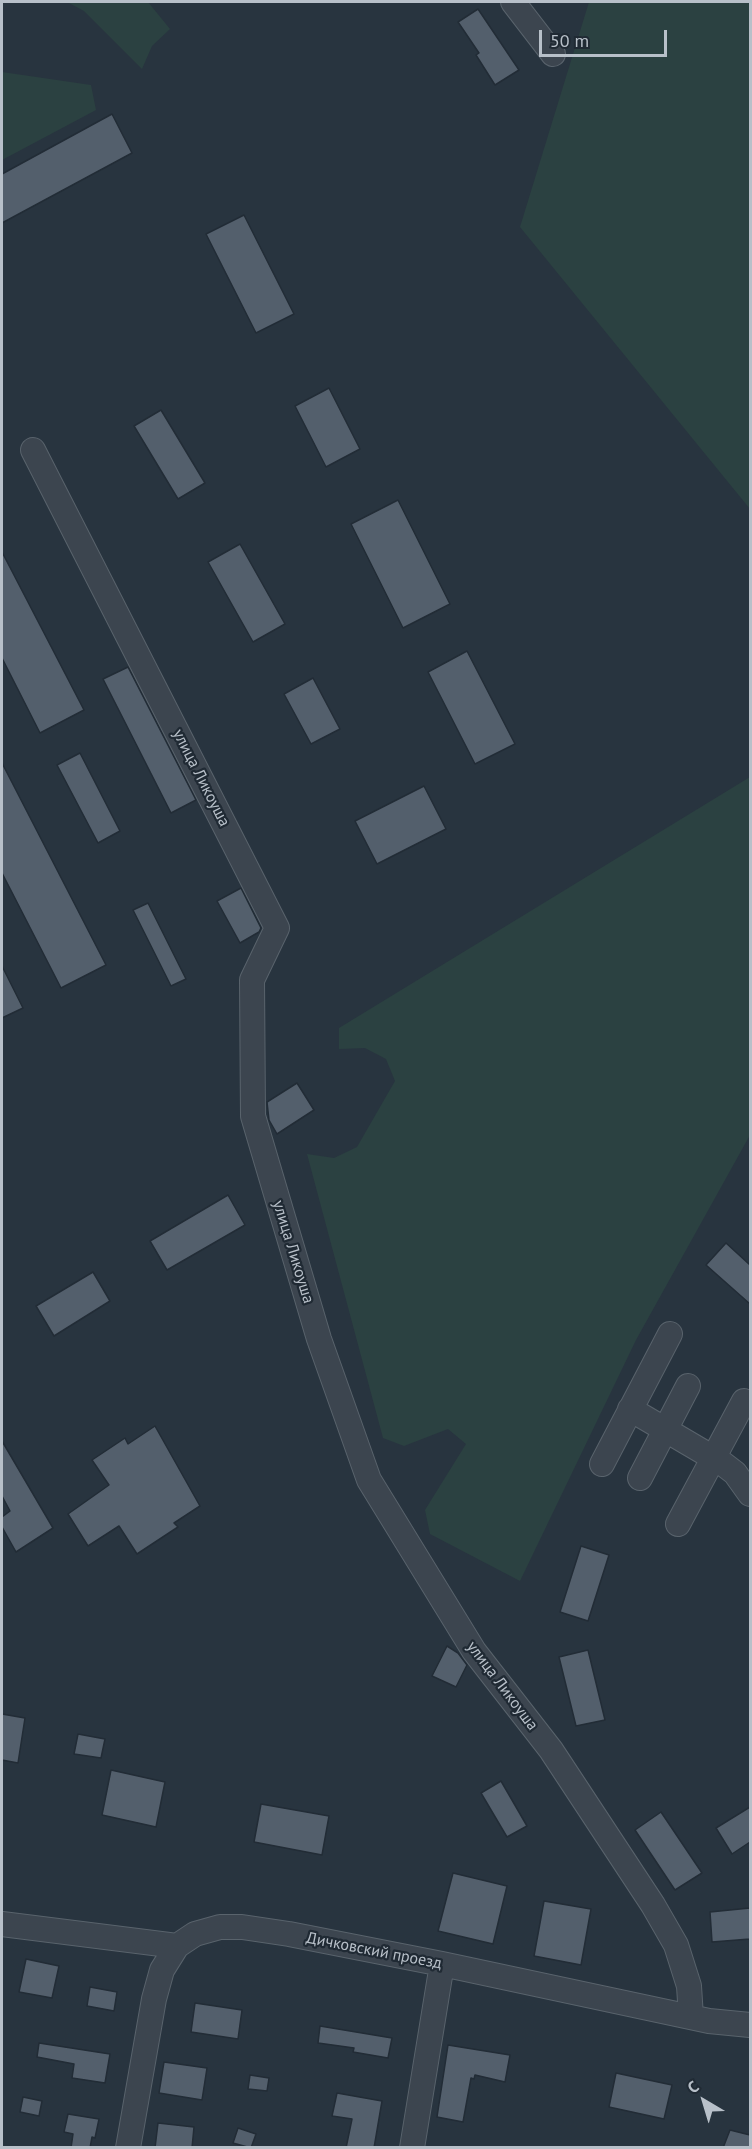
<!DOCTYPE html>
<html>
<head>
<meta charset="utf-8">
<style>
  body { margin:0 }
  #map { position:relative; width:752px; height:2149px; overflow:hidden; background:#28343f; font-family:"PT Sans",sans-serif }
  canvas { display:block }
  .frame { position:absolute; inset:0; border:3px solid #b8c0c9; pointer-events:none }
  .north { position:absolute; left:674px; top:2071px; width:60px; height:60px; -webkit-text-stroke:4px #202a34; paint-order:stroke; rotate:322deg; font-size:16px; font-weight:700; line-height:24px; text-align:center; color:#b8c0c9 }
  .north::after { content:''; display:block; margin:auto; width:21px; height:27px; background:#b8c0c9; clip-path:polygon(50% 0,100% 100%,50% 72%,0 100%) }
  .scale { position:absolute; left:539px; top:30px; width:128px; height:27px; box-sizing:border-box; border:3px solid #b8c0c9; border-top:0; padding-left:8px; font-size:18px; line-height:21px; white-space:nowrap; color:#b8c0c9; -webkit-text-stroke:4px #202a34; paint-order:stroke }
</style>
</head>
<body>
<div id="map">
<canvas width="752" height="2149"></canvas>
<div class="frame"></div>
<div class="north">С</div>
<div class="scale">50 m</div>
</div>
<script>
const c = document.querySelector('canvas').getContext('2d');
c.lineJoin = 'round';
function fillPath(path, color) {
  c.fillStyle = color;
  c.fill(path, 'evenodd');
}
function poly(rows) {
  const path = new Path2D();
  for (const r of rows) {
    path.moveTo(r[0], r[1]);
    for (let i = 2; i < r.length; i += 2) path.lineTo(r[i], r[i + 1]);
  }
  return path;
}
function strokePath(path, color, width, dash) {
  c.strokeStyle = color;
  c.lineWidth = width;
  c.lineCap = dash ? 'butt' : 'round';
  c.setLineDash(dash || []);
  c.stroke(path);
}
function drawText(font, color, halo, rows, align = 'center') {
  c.font = font + ' "PT Sans",sans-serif';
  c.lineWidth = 4.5;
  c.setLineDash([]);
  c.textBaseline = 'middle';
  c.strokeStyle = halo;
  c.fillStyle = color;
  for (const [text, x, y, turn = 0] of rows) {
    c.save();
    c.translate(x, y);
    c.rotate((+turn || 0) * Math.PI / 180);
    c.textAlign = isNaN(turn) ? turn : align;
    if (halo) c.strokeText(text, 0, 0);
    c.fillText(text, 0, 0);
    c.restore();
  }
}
fillPath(poly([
  [67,2,148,2,170,29,152,46,142,69,84,11],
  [589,2,750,2,750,509,520,227],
  [2,72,91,85,96,110,2,160],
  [750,777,750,1135,636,1340,520,1581,430,1534,425,1510,466,1444,448,1429,404,1446,383,1438,307,1154,334,1158,357,1147,395,1081,386,1059,365,1048,339,1049,339,1028]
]), '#2b4141');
const building = poly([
  [478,9,519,70,495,85,476,55,479,53,458,22,478,9],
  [112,114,132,153,2,223,2,174,112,114],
  [244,215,294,314,256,333,206,234,244,215],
  [329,388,360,449,326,467,295,406,329,388],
  [161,410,205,483,178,499,134,426,161,410],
  [398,500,450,604,403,628,351,524,398,500],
  [240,544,285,624,253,642,208,562,240,544],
  [2,552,84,710,40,733,2,658,2,552],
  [467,651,515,744,475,764,428,672,467,651],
  [128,667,196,800,171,813,103,679,128,667],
  [313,678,340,729,311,744,284,694,313,678],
  [80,753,120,831,98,843,57,765,80,753],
  [2,763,106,965,61,988,2,873,2,763],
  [424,786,446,829,377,864,355,821,424,786],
  [241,888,261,928,259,932,240,943,217,901,241,888],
  [148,903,186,979,171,986,133,910,148,903],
  [2,966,23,1008,2,1018,2,966],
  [297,1083,314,1110,277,1134,269,1120,267,1102,297,1083],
  [228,1195,245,1225,167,1270,150,1241,228,1195],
  [726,1243,750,1265,750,1304,706,1265,726,1243],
  [93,1272,110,1301,54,1336,36,1306,93,1272],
  [155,1426,200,1506,174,1523,178,1527,137,1554,119,1526,88,1546,68,1514,109,1485,92,1460,125,1438,128,1444,155,1426],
  [2,1441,53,1528,16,1552,2,1527,2,1517,10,1511,2,1496,2,1441],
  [581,1546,609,1555,588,1621,560,1612,581,1546],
  [447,1646,458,1653,467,1665,456,1687,432,1676,447,1646],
  [588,1650,605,1720,576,1726,559,1657,588,1650],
  [2,1714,25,1718,18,1763,2,1760,2,1714],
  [78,1734,105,1739,101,1758,74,1754,78,1734],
  [111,1770,165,1782,156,1827,102,1815,111,1770],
  [501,1781,527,1826,507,1837,481,1793,501,1781],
  [261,1804,329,1816,322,1855,254,1842,261,1804],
  [750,1807,750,1842,732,1854,716,1828,750,1807],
  [661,1812,702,1873,675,1890,635,1830,661,1812],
  [453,1873,507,1886,493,1944,438,1931,453,1873],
  [544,1901,591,1909,581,1965,534,1956,544,1901],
  [750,1908,750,1939,712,1942,710,1912,750,1908],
  [26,1959,59,1966,52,1998,19,1992,26,1959],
  [90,1987,117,1992,114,2011,87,2006,90,1987],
  [195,2003,242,2010,238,2039,191,2032,195,2003],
  [320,2026,392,2038,388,2058,353,2052,354,2048,318,2043,320,2026],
  [39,2043,110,2054,105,2083,72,2078,74,2064,37,2057,39,2043],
  [448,2045,510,2055,505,2082,475,2075,474,2079,471,2078,463,2122,437,2117,448,2045],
  [164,2062,207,2068,202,2100,159,2093,164,2062],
  [616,2073,672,2085,664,2119,609,2107,616,2073],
  [250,2075,269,2078,267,2091,248,2089,250,2075],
  [337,2093,382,2101,374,2148,346,2148,352,2119,332,2116,337,2093],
  [23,2097,42,2101,39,2116,20,2112,23,2097],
  [68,2114,99,2119,95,2138,92,2137,90,2148,71,2148,73,2134,64,2132,68,2114],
  [158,2123,194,2127,192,2148,155,2148,158,2123],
  [238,2128,256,2134,251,2148,233,2143,238,2128],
  [730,2130,750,2135,750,2148,723,2148,730,2130]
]);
fillPath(building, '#535f6c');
strokePath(building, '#222c36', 1.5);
const minor = poly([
  [513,2,553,54],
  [33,450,277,928,252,980,253,1116,319,1339,369,1480,474,1651,551,1750,653,1905,676,1945,689,1986,691,2017],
  [630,1409,722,1463,735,1473,750,1494],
  [602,1464,670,1334],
  [640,1478,688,1386],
  [678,1524,744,1401],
  [2,1924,177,1946,195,1934,220,1927,242,1927,289,1934,442,1964,709,2021,750,2025],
  [128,2148,154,1999,162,1970,177,1946],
  [412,2148,442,1964]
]);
strokePath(minor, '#59636c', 26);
strokePath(minor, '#3c454f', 24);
drawText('16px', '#b8c0c9', '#202a34', [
  ["улица Ликоуша",201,778,63],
  ["улица Ликоуша",293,1252,73],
  ["улица Ликоуша",502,1686,53],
  ["Дичковский проезд",374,1951,11]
]);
</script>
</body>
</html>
